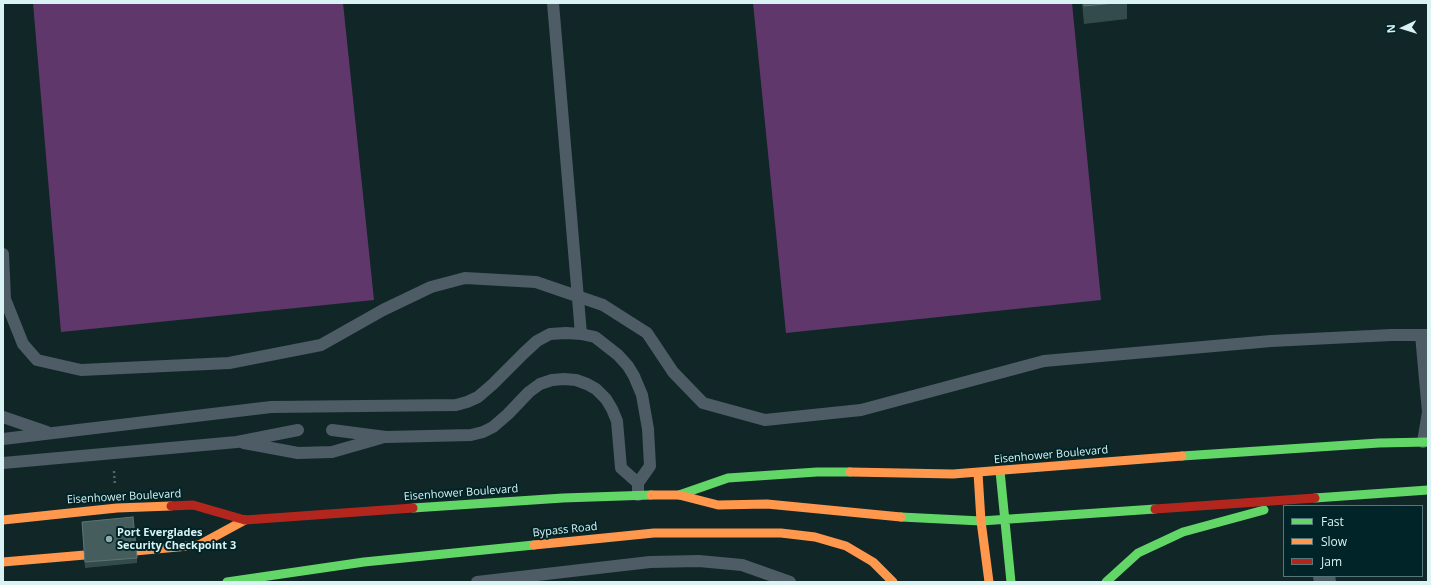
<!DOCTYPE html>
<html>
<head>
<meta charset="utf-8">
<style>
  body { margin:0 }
  #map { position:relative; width:1431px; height:585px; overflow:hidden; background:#112627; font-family:"Open Sans",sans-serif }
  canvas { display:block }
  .frame { position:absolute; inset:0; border:4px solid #d9f2f3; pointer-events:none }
  .legend { position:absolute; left:1283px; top:505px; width:140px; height:72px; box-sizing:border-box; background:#002427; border:1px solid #577679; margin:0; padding:5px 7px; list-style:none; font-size:12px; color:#d9f2f3 }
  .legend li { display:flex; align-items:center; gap:8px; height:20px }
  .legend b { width:20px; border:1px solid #577679 }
  .north { position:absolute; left:1383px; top:8px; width:40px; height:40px; -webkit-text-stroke:3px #002427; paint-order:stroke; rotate:266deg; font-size:11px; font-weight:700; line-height:16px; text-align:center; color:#d9f2f3 }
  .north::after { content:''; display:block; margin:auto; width:14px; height:18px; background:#d9f2f3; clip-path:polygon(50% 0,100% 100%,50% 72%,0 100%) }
</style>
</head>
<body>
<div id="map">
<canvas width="1431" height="585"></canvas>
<div class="frame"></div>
<ul class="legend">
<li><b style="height:5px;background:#63d668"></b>Fast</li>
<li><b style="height:5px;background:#ff974d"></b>Slow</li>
<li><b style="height:5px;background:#b3261e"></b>Jam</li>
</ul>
<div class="north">N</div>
</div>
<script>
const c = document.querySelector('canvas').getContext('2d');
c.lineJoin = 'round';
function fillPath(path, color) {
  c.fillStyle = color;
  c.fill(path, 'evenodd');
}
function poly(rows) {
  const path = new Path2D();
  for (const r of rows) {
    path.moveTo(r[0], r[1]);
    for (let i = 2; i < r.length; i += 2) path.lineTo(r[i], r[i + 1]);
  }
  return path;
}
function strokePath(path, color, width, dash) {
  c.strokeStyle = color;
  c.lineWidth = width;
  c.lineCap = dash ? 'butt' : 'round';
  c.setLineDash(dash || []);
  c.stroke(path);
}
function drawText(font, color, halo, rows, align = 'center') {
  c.font = font + ' "Open Sans",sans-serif';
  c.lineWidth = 4;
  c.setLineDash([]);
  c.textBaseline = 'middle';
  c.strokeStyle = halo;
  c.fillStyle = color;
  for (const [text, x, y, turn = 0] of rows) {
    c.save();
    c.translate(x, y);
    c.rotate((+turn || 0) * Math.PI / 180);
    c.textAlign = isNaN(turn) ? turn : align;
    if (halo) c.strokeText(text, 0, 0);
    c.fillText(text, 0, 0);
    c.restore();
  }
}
fillPath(poly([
  [33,3,343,3,374,300,61,332],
  [753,3,1072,3,1101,300,786,333]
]), '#60376b');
strokePath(poly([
  [114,471,115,486]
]), '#57646b', 2.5, [2, 3]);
strokePath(poly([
  [553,3,581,334],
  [3,254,5,299,23,344,37,360,81,370,229,363,321,345,383,310,431,287,465,278,536,282,603,305,647,333,673,372,703,403,765,420,861,410,1044,361,1271,341,1391,335,1428,335],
  [1421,335,1428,412,1423,442],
  [3,417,47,432],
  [332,430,386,437,471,435,483,432,493,427,508,414,529,392,540,384,552,380,564,379,576,380,587,384,596,389,606,399,612,409,617,421,621,468,638,483],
  [3,439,271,407,456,405,467,402,478,397,493,384,524,353,537,341,550,334,566,333,581,334,595,337,618,355,628,366,634,376,642,395,648,429,650,466,638,483,638,495],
  [244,443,298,453,332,452,381,438],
  [3,463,237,442,298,430],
  [477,582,650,562,699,561,742,565,790,582]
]), '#4d5c65', 12);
strokePath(poly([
  [1324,576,1325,582]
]), '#4d5c65', 22);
strokePath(poly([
  [1182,456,1379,443,1428,442],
  [1000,471,1011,582],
  [679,495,728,478,817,472,850,472],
  [1315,498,1428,490],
  [413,508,563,498,651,495],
  [901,517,981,521,1155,509],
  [227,582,364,562,534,545],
  [1106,582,1138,553,1183,532,1264,510]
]), '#63d668', 9);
strokePath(poly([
  [850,472,953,474,1182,456],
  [978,473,981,521,989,582],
  [651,495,679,495,718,505,767,504,901,517],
  [3,520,117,508,171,506],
  [534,545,654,533,781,533,815,537,846,546,873,562,893,582],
  [135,551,199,545,245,520],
  [3,562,85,555]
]), '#ff974d', 9);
strokePath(poly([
  [171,506,193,505,245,520,413,508],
  [1155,509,1315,498]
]), '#b3261e', 9);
fillPath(poly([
  [1082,3,1127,3,1127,19,1084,24],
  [82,522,137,558,137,563,85,568]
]), '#334b4a');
const building = poly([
  [1084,3,1114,3,1084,6,1084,3],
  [133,517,137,558,85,562,82,522,133,517]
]);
fillPath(building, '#455d5c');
strokePath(building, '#5c7474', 1);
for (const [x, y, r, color] of [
  [109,539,4,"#93abac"]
]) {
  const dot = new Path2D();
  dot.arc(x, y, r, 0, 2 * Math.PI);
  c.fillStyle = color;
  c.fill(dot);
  strokePath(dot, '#002427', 1.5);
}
drawText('11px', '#d9f2f3', '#002427', [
  ["Eisenhower Boulevard",1051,455,-5],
  ["Eisenhower Boulevard",461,493,-4],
  ["Eisenhower Boulevard",124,497,-3],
  ["Bypass Road",565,530,-6]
]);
drawText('bold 11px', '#d9f2f3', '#002427', [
  ["Port Everglades",117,533],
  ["Security Checkpoint 3",117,546]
], 'left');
</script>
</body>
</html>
